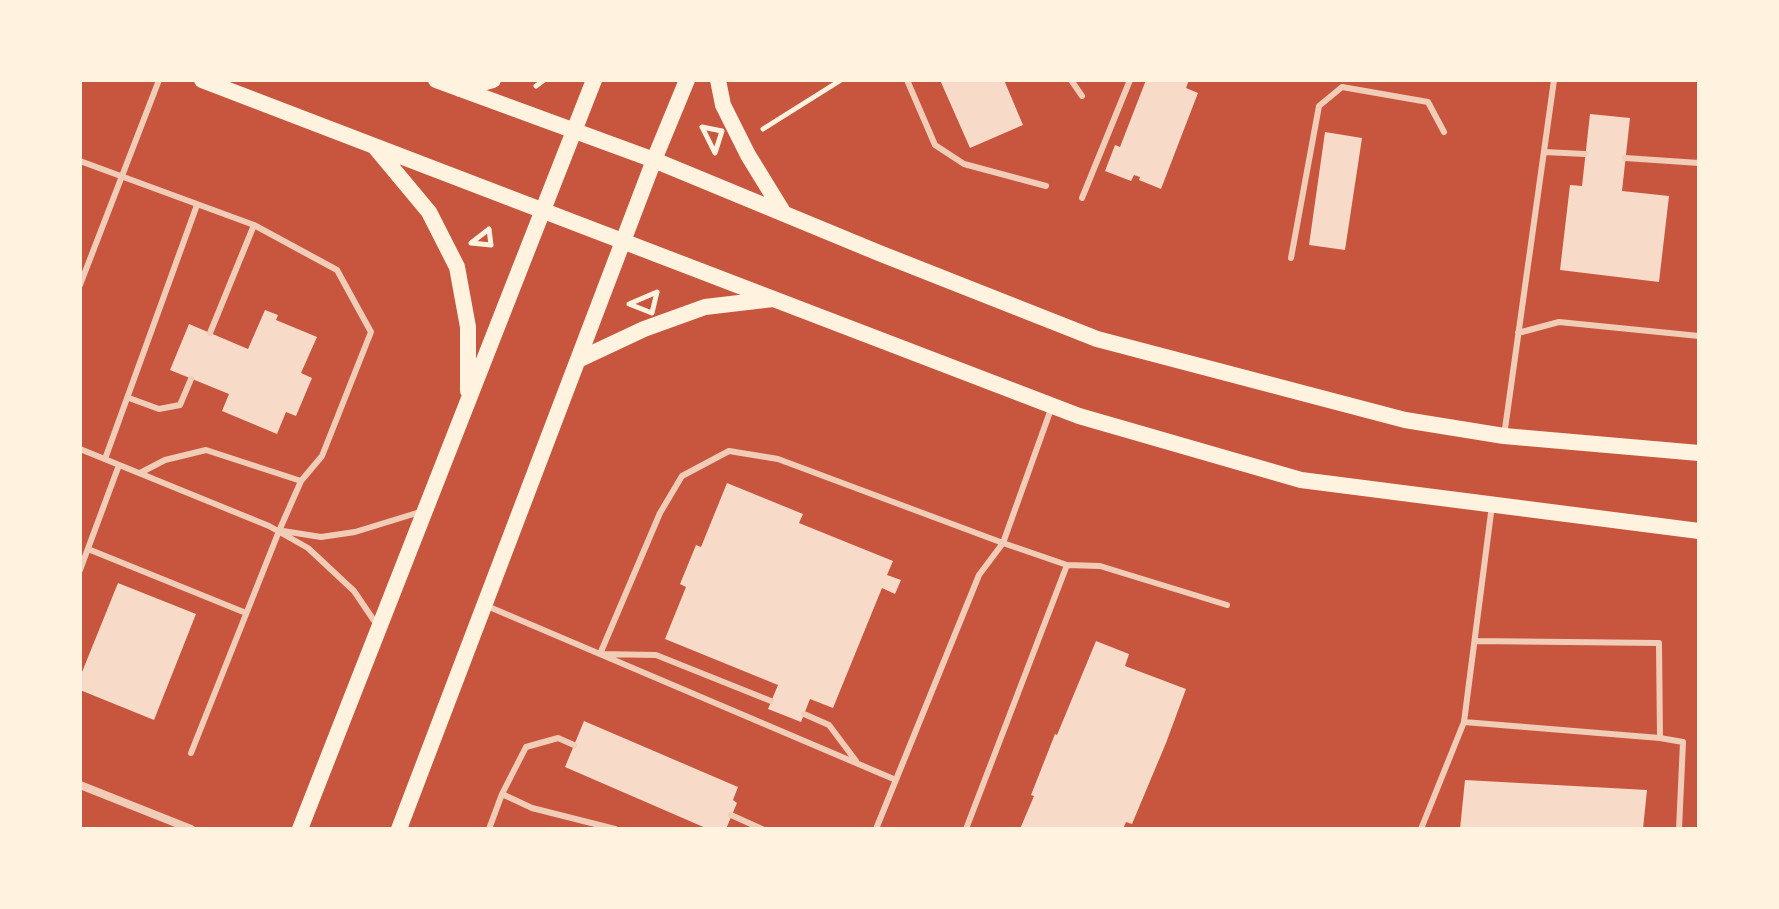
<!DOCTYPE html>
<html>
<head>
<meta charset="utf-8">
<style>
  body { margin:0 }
  #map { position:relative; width:1779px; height:909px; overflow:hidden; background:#c8553d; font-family:"Sofia Sans Condensed",sans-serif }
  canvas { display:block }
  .frame { position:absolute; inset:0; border:82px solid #fff3e0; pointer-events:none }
</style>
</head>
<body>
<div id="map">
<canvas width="1779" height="909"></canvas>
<div class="frame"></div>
</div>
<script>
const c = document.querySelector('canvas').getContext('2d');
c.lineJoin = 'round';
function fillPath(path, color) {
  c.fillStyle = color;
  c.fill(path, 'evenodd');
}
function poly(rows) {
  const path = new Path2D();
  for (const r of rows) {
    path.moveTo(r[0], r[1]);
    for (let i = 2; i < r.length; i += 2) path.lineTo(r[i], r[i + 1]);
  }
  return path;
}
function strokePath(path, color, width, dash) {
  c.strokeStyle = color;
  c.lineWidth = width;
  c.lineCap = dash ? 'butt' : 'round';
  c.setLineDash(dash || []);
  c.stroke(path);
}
fillPath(poly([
  [940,80,1004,80,1023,125,970,148],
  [1146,80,1189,80,1186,88,1198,93,1161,189,1139,180,1140,177,1134,175,1131,181,1105,171,1115,145,1120,147],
  [1590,114,1630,118,1622,191,1669,196,1659,282,1560,270,1570,185,1582,186],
  [1325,132,1362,138,1345,250,1309,245],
  [265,310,278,315,276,320,317,337,301,373,312,378,296,416,286,412,277,434,222,411,229,394,170,370,189,324,248,349],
  [727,483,803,514,799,523,893,561,887,575,901,580,895,594,882,588,833,708,810,699,801,722,768,709,778,685,665,639,686,587,680,584,696,545,701,547],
  [118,583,196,614,154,720,80,690,80,677],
  [1096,641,1129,654,1125,666,1186,689,1166,743,1132,824,1126,822,1123,829,1020,829,1034,796,1031,795,1055,734,1057,735],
  [584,721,738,787,733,800,737,803,726,829,708,829,565,767],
  [1465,780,1647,790,1643,829,1460,829]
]), '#f7dbc8');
strokePath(poly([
  [536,86,544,80],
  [702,127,722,131,715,153,702,127],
  [763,129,841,80],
  [489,229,491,245,471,243,489,229],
  [657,292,652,313,629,304,657,292]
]), '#fff3e0', 5);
strokePath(poly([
  [907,80,935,145,964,164,1046,186],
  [1071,80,1082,96],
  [1544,152,1585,154],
  [1625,158,1699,163],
  [80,161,254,225,337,270,371,332,322,456,301,481,279,531,191,753],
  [1082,198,1130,80],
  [1291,258,1319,106,1342,87,1428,102,1444,132],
  [80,285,159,80],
  [210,333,254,225],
  [1518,333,1559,322,1699,336],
  [129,398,159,409,180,405,191,379],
  [1504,436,1554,80],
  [80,449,269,526,308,548,354,591,377,625],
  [105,459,197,205],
  [140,473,165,460,206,450,301,481],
  [283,531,321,537,355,532,420,512],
  [88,549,246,613],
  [80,570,119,465],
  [487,606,896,780],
  [1475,641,1659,643,1660,738,1683,742,1679,829],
  [771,701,656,655,600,654,660,513,682,476,729,451,778,459,1003,543,1067,565,1100,566,1227,605],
  [804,714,829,725,856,761],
  [1464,722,1660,738],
  [502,794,532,808,615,829],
  [731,815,762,829],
  [489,829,502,794,526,747,558,738,574,745],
  [876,829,979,575,1003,543,1051,409],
  [966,829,1067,565],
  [1421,829,1464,722,1492,505]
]), '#f1ccb7', 6);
strokePath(poly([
  [80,785,191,829]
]), '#f1ccb7', 8);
strokePath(poly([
  [202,80,1079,416,1301,480,1699,531],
  [436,80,654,160,879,253,1097,339,1405,420,1504,436,1699,453],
  [718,80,723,105,748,155,783,212],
  [460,89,493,80],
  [374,146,429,212,457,267,468,327,468,391],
  [578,360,644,329,705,307,773,299],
  [300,829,594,80],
  [399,829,654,160,687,80]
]), '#fff3e0', 16);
</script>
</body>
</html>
